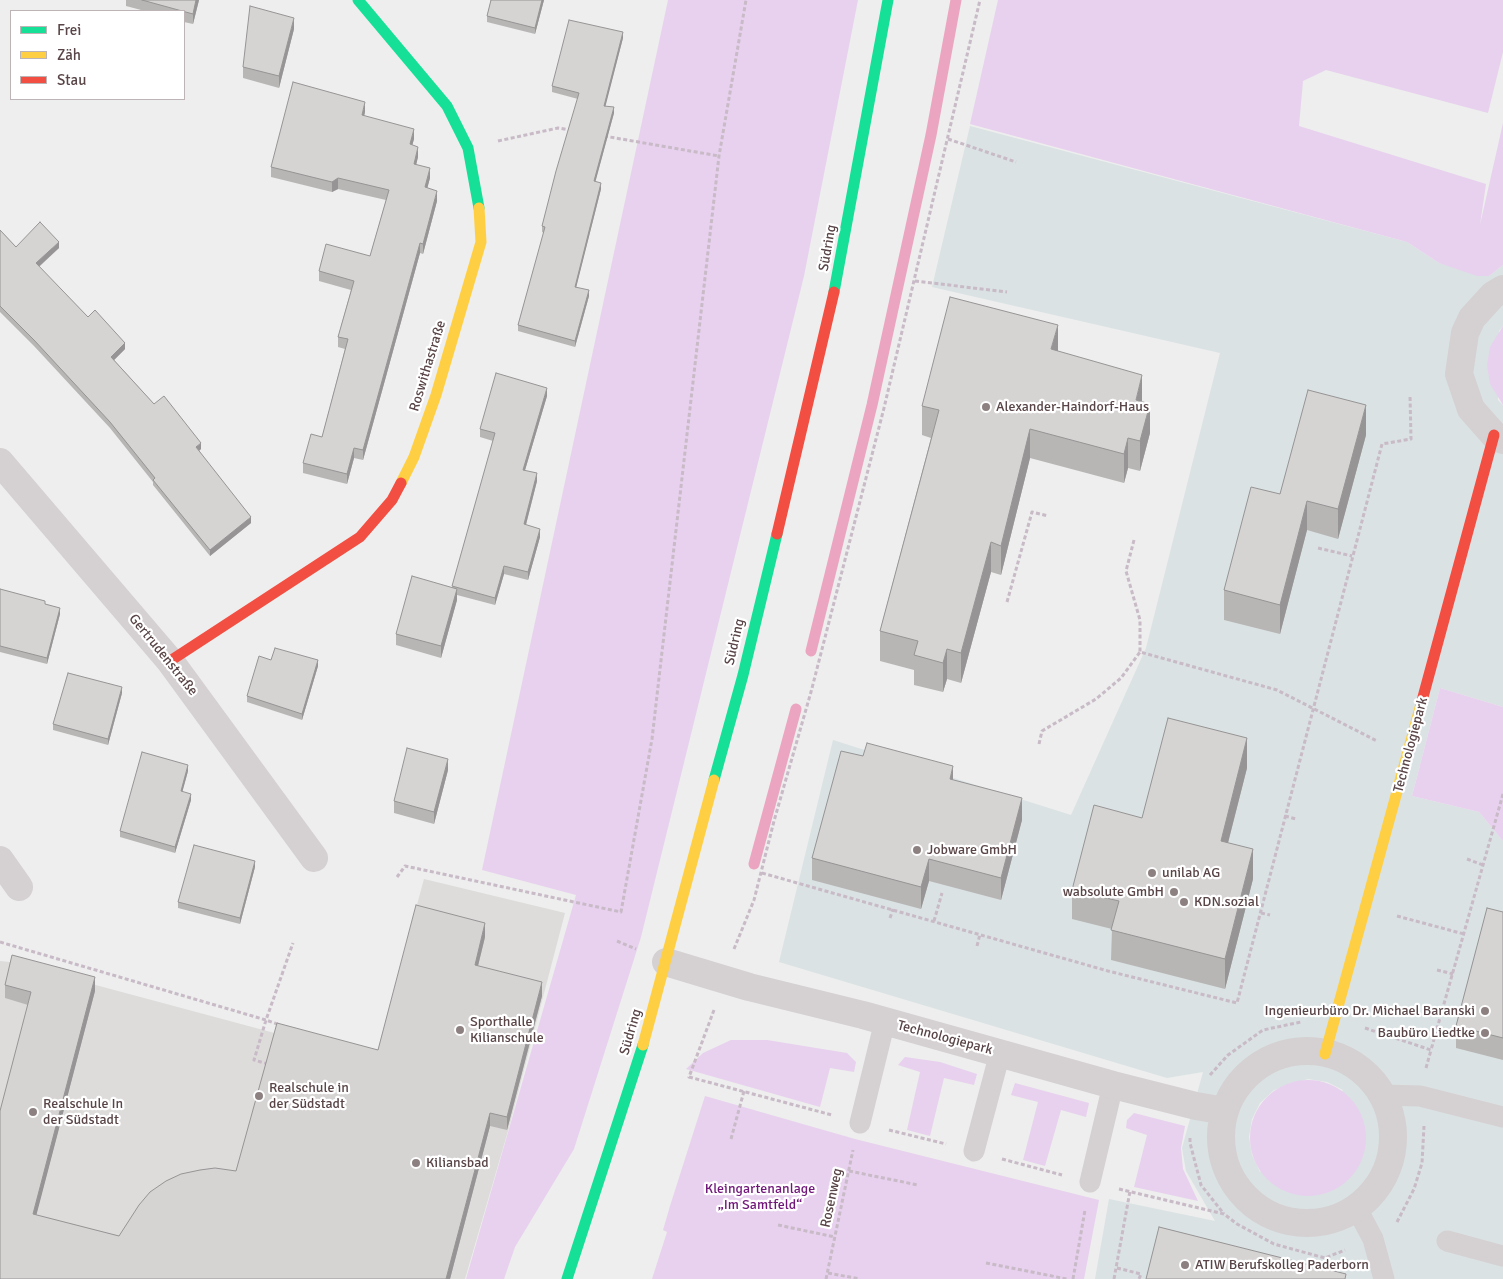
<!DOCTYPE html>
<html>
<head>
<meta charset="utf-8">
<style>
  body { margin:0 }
  #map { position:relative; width:1503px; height:1279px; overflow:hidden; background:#edeeed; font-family:Signika,sans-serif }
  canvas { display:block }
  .legend { position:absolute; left:10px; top:10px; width:175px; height:90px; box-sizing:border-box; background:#fff; border:1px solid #bdb5b5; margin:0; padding:6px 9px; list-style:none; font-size:15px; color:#594547 }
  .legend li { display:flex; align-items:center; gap:10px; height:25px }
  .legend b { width:25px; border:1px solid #bdb5b5 }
</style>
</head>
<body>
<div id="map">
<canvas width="1503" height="1279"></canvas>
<ul class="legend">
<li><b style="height:6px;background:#16e098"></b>Frei</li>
<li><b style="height:6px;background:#ffcf43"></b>Zäh</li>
<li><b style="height:6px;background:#f24e42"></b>Stau</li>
</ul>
</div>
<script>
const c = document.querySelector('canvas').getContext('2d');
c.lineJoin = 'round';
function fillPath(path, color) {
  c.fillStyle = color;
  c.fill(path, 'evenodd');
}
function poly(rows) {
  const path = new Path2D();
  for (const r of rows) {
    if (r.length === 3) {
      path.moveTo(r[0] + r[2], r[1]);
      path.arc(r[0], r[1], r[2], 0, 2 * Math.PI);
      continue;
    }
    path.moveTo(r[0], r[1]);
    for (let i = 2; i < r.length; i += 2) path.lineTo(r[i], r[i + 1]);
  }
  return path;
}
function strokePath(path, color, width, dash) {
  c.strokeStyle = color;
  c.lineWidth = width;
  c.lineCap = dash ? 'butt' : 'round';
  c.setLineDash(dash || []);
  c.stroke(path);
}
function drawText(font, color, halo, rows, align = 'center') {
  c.font = font + ' Signika,sans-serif';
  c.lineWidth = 4.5;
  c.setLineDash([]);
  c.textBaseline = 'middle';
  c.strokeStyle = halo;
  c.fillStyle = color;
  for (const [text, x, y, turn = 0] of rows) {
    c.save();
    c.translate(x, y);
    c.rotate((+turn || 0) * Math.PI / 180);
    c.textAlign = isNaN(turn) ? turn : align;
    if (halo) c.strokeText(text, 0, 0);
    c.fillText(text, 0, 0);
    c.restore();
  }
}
fillPath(poly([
  [970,126,1407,242,1439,263,1489,276,1503,265,1503,326,1499,331,1498,400,1503,405,1503,707,1440,688,1412,796,1479,812,1503,841,1503,1279,1095,1279,1109,1199,1215,1221,1186,1171,1182,1148,1203,1072,1167,1078,779,962,833,740,1071,815,1146,648,1220,353,932,287],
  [1308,1079,1327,1082,1343,1090,1260,1172,1252,1155,1249,1137,1252,1119,1260,1103,1274,1090]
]), '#dae2e4');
fillPath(poly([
  [424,879,565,913,508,1131,465,1279,0,1279,0,961,10,962,375,1060]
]), '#dddcdb');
fillPath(poly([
  [668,0,858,0,804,276,641,937,574,1149,515,1247,504,1279,466,1279,576,895,482,870],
  [998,0,1503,0,1503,52,1488,113,1326,70,1303,81,1299,126,1486,184,1480,225,1503,123,1503,265,1489,276,1477,276,1439,263,1407,242,970,124],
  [1503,326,1503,405,1490,384,1487,365,1490,347],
  [1440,688,1503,707,1503,841,1479,812,1412,796],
  [731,1040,767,1040,847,1053,856,1062,854,1072,830,1068,820,1107,686,1069,703,1053],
  [905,1057,940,1062,977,1074,974,1085,944,1078,930,1136,907,1130,920,1072,898,1065],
  [1308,1138,58],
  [1015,1083,1089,1103,1086,1117,1061,1110,1045,1166,1023,1160,1038,1102,1011,1095],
  [705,1096,855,1139,1099,1200,1084,1279,652,1279,667,1232,663,1230,670,1206],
  [1134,1113,1185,1126,1181,1148,1183,1169,1198,1201,1134,1187,1147,1135,1126,1128,1127,1120]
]), '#e8d1ee');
strokePath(poly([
  [811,651,872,405,931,135,956,0],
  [754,864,796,709]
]), '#eca5c0', 11);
strokePath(poly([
  [604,136,719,156],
  [948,139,1016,162],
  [498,141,558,128,570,130],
  [915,281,1007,292],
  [1134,540,1126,571,1140,620,1140,652,1277,690,1377,741],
  [1318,548,1352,556],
  [1007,602,1032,512,1048,516],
  [1039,744,1042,731,1096,699,1121,678,1140,652],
  [1285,816,1296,819],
  [1467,859,1483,865],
  [762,873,1108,971,1237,1003,1382,444,1411,439,1410,395],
  [397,877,405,866,621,912,652,739,719,156,746,0],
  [1261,913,1270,915],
  [1397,916,1464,934],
  [890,918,893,909],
  [934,921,942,893],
  [617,941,636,949],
  [0,942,266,1020,293,943],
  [977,946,980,934],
  [734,949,754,900,774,821,811,692,884,408,980,0],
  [1437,970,1453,974],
  [714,1010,689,1077,832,1115],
  [1365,1028,1431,1050,1503,794],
  [268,1064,254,1060,266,1020,280,1025],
  [1426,1068,1431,1050],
  [1210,1075,1228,1055,1263,1030,1301,1022],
  [889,1130,946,1144],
  [1190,1138,1190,1143,1201,1185,1224,1214],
  [731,1139,744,1091],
  [1002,1159,1062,1175],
  [849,1171,918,1185],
  [1119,1189,1224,1214,1237,1224,1274,1244,1325,1258,1345,1250],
  [1397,1222,1414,1189,1422,1163,1424,1126],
  [778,1225,835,1237],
  [986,1263,1067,1279],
  [1117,1268,1141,1274,1139,1279],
  [828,1273,860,1279],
  [826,1279,853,1150],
  [1073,1279,1085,1210],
  [1114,1279,1130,1191]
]), '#c8bac6', 3, [4, 2.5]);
strokePath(poly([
  [1382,1095,1420,1096,1503,1117],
  [860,1123,885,1021],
  [974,1151,1000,1053],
  [1090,1182,1113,1085],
  [1356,1207,1373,1239,1384,1279],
  [1447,1241,1503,1256]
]), '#d5d0d1', 21);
strokePath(poly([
  [1503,289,1493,295,1472,318,1465,333,1459,374,1471,409,1494,435,1503,440],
  [0,462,170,661,314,858],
  [0,860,19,887],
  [666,962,749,987,863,1015,1113,1085,1196,1106,1225,1111],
  [1307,1137,86]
]), '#d5d0d1', 28);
strokePath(poly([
  [358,0,447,106,468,148,479,208],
  [834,292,888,0],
  [714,780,743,675,777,534],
  [567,1279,643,1045]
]), '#16e098', 11);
strokePath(poly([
  [401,483,414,457,436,395,481,242,479,208],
  [643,1045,714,780],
  [1325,1054,1423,697]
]), '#ffcf43', 11);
strokePath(poly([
  [777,534,834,292],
  [170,661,360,537,392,500,401,483],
  [1423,697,1494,435]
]), '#f24e42', 11);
fillPath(poly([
  [126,0,199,0,193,24,184,22,184,11,145,11,126,6],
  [491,0,544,0,535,34,487,22,487,16],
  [294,29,279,88,243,78,243,67],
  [623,38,605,106,614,113,595,182,601,189,576,287,589,296,575,347,518,331,518,325,544,233,542,232,542,226,578,99,552,92,552,86],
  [365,112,364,116,414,139,412,145,418,157,416,164,430,178,427,188,437,201,423,254,420,253,363,460,354,458,347,484,303,473,303,463,322,437,345,349,338,347,338,337,351,290,319,281,319,271,370,256,386,200,338,189,332,192,271,177,271,167],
  [0,230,16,247,59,248,39,267,88,317,125,349,114,360,154,404,201,449,199,451,251,523,210,556,153,485,153,482,110,428,34,346,0,312],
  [1058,351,1142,402,1150,433,1140,471,1128,468,1124,483,1030,458,1001,575,991,572,961,683,947,679,943,692,914,685,914,670,880,661,880,631,931,438,922,435,922,406],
  [547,396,525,470,537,481,526,525,540,537,528,580,504,574,495,605,457,595,457,600,441,658,396,645,396,634,452,587,493,441,480,437,480,429],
  [1366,435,1338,539,1307,530,1280,634,1224,620,1224,590,1280,494],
  [0,589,45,604,60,614,47,664,0,652],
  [271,660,318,666,302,720,247,702,247,696],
  [122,693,108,745,53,730,53,724],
  [1247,768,1228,843,1253,879,1225,989,1111,960,1112,929,1072,919,1072,890,1142,818],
  [448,770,434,824,394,813,394,801],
  [188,771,182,792,191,800,175,853,120,837,120,831],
  [953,780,1022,820,1001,900,929,881,921,909,812,880,812,858],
  [255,867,240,924,178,908,178,902],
  [1503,912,1503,1060,1456,1048,1456,1026],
  [485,937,478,966,542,996,507,1130,490,1126,450,1279,0,1279,28,1005,5,998,5,985,95,991,36,1215,119,1236,236,1171,378,1050]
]), '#b8b6b5');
fillPath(poly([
  [196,0,199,0,193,24,193,14],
  [542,0,544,0,535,34,535,28],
  [294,18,294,29,279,88,279,76],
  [623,32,623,38,604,112,604,106],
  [365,102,365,112,362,125,362,115],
  [614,107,614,113,594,187,594,181],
  [414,129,414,139,410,154,410,144],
  [418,147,418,157,414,174,414,164],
  [430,168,430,178,425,197,425,187],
  [338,178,338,189,332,192,332,182],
  [601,183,601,189,575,292,575,287],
  [437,191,437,201,423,254,423,244],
  [59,242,59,248,36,269,36,263],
  [420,243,420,253,363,460,363,450],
  [589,290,589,296,575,347,575,341],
  [1058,325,1058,354,1051,349],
  [125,343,125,349,111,363,111,357],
  [1142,375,1142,405,1136,400],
  [547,388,547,396,523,477,523,470],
  [1150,404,1150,433,1140,471,1140,441],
  [1366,405,1366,435,1338,539,1338,509],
  [1030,429,1030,458,1001,575,1001,546],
  [1128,438,1128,468,1124,483,1124,454],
  [201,443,201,449,196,453,196,447],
  [354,448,354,458,347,484,347,474],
  [537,473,537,481,524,532,524,524],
  [1307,501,1307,530,1280,634,1280,605],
  [251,517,251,523,210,556,210,550],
  [540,529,540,537,528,580,528,572],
  [991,542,991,572,961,683,961,653],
  [504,566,504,574,495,605,495,598],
  [457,589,457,600,441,658,441,646],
  [60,608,60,614,47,664,47,658],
  [947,649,947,679,943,692,943,663],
  [318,660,318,666,302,720,302,714],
  [122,687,122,693,108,745,108,739],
  [1247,738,1247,768,1221,870,1221,841],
  [448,759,448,770,434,824,434,812],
  [188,765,188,771,181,797,181,791],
  [953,766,953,788,950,779],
  [191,794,191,800,175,853,175,847],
  [1022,798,1022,820,1001,900,1001,878],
  [1253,849,1253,879,1225,989,1225,959],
  [929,859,929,881,921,909,921,887],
  [255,861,255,867,240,924,240,918],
  [485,923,485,937,475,978,475,965],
  [95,977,95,991,33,1228,33,1214],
  [542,982,542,996,507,1130,507,1117],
  [490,1113,490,1126,450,1279,446,1279]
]), '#969494');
const building = poly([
  [142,0,196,0,193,14,142,0],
  [491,0,542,0,535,28,487,16,491,0],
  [250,6,294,18,279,76,243,67,250,6],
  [569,20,623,32,604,106,614,107,594,181,601,183,575,287,589,290,575,341,518,325,545,227,542,226,556,171,579,93,552,86,569,20],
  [293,82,365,102,362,115,414,129,410,144,418,147,414,164,430,168,425,187,437,191,423,244,420,243,363,450,354,448,347,474,303,463,311,434,322,437,348,339,338,337,354,281,319,271,326,244,370,256,389,190,338,178,332,182,271,167,293,82],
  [40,222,59,242,36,263,88,317,95,310,125,343,111,357,154,404,164,396,201,443,196,447,251,517,210,550,153,480,155,478,110,422,34,340,0,306,0,230,16,247,40,222],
  [950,297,1058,325,1051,349,1142,375,1136,400,1150,404,1140,441,1128,438,1124,454,1030,429,1001,546,991,542,961,653,947,649,943,663,914,655,918,641,880,631,939,410,922,406,950,297],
  [496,373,547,388,523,470,537,473,524,524,540,529,528,572,504,566,495,598,452,586,495,433,480,429,496,373],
  [1308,390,1366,405,1338,509,1307,501,1280,605,1224,590,1251,487,1280,494,1308,390],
  [412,576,457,589,441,646,396,634,412,576],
  [0,589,45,601,45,604,60,608,47,658,0,646,0,589],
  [275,648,318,660,302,714,247,696,259,656,271,660,275,648],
  [68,673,122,687,108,739,53,724,68,673],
  [1168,718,1247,738,1221,841,1253,849,1225,959,1111,930,1119,901,1072,890,1094,805,1142,818,1168,718],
  [867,743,953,766,950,779,1022,798,1001,878,929,859,921,887,812,858,841,751,863,756,867,743],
  [407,748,448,759,434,812,394,801,407,748],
  [142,752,188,765,181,791,191,794,175,847,120,831,142,752],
  [194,845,255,861,240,918,178,902,194,845],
  [416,905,485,923,475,965,542,982,507,1117,490,1113,446,1279,0,1279,0,1111,31,992,5,985,12,955,95,977,33,1214,119,1236,139,1205,150,1192,166,1181,181,1174,200,1170,215,1168,236,1171,277,1023,378,1050,416,905],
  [1487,908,1503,912,1503,1038,1456,1026,1487,908],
  [1159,1227,1346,1274,1345,1279,1146,1279,1159,1227]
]);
fillPath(building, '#d6d4d3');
strokePath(building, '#969494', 1);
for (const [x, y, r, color] of [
  [986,407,5,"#8d8081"],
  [917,850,5,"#8d8081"],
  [1152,873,5,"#8d8081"],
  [1174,892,5,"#8d8081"],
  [1184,902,5,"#8d8081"],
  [1485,1011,5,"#8d8081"],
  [460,1030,5,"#8d8081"],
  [1485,1033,5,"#8d8081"],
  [259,1096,5,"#8d8081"],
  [33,1112,5,"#8d8081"],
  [416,1163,5,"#8d8081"],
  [1185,1265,5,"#8d8081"]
]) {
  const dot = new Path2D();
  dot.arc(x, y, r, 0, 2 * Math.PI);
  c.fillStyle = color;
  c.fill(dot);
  strokePath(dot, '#fff', 2);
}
drawText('14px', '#594547', '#fff', [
  ["Südring",828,248,-80],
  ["Roswithastraße",428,366,-73],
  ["Südring",735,642,-77],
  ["Gertrudenstraße",163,655,51],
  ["Technologiepark",1411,745,-75],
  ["Südring",631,1032,-74],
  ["Technologiepark",945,1038,15],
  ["Rosenweg",832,1198,-78]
]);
drawText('14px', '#594547', '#fff', [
  ["Alexander-Haindorf-Haus",996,407],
  ["Jobware GmbH",927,850],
  ["unilab AG",1162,873],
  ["wabsolute GmbH",1164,892,"right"],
  ["KDN.sozial",1194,902],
  ["Ingenieurbüro Dr. Michael Baranski",1475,1011,"right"],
  ["Sporthalle",470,1022],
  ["Kilianschule",470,1038],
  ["Baubüro Liedtke",1475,1033,"right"],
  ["Realschule in",269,1088],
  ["der Südstadt",269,1104],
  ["Realschule In",43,1104],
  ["der Südstadt",43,1120],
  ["Kiliansbad",426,1163],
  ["ATIW Berufskolleg Paderborn",1195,1265]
], 'left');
drawText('14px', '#701679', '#fff', [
  ["Kleingartenanlage",760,1189],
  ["„Im Samtfeld“",760,1205]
]);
</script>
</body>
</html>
